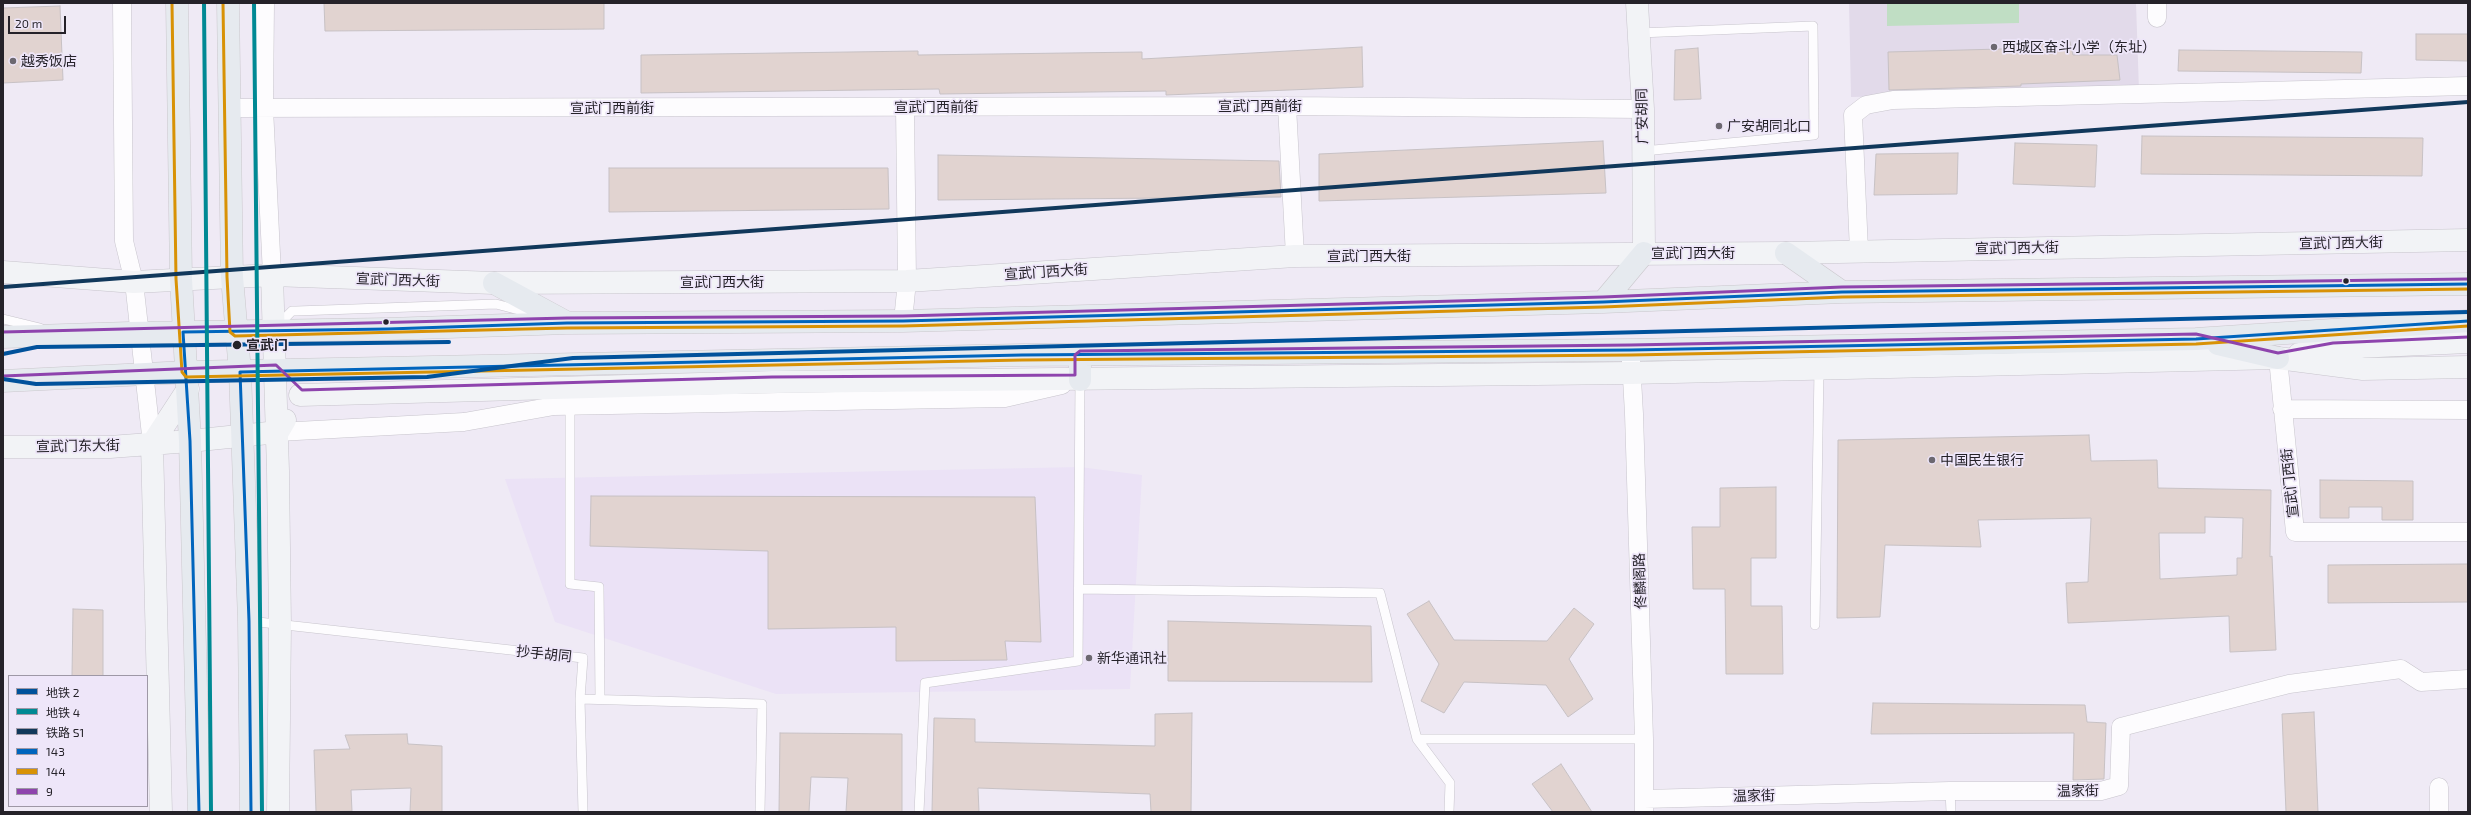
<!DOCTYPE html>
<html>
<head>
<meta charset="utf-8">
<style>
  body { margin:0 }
  #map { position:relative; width:2471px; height:815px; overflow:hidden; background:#efeaf5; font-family:"Exo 2","Noto Sans SC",sans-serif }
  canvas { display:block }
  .frame { position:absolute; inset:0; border:4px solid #252229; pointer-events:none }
  .legend { position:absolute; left:8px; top:675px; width:140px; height:132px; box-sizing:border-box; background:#eee6f9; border:1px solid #9e98a6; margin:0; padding:5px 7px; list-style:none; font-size:12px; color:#252229 }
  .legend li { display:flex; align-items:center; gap:8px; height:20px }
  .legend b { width:20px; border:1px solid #9e98a6 }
  .scale { position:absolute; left:8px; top:16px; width:58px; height:18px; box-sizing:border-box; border:2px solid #252229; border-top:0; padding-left:5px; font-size:12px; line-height:14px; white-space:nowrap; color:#252229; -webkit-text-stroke:3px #eee6f9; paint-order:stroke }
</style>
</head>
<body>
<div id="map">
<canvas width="2471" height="815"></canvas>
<div class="frame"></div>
<ul class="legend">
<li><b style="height:5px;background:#00529b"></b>地铁 2</li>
<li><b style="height:5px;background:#008994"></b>地铁 4</li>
<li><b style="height:5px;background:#11385b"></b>铁路 S1</li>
<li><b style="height:5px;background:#0065bd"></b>143</li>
<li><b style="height:5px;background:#d89206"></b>144</li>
<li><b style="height:5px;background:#8e44ad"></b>9</li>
</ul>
<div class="scale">20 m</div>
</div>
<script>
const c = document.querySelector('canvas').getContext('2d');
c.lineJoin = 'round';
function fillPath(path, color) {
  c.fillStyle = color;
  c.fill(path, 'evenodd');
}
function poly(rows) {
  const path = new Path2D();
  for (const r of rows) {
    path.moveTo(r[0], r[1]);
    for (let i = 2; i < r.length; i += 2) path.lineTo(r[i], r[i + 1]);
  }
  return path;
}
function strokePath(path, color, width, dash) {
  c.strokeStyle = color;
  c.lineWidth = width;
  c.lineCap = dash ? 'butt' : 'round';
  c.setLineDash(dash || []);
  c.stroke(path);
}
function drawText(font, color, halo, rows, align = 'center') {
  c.font = font + ' "Exo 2","Noto Sans SC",sans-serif';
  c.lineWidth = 3.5;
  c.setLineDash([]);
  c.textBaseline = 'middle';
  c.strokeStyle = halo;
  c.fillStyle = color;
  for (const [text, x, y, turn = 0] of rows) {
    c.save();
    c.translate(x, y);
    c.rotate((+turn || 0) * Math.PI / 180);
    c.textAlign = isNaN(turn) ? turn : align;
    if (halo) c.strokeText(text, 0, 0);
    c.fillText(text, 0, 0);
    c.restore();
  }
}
fillPath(poly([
  [1080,467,1142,475,1130,689,776,694,555,622,505,479]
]), '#ebe2f6');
fillPath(poly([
  [1849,3,2136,3,2139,91,1851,97]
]), '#e2daea');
fillPath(poly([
  [1887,3,2019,3,2019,23,1887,26]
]), '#c0dec4');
const building = poly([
  [324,3,604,3,604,29,325,31,324,3],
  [60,6,63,80,3,83,3,8,60,6],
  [2416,34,2468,34,2468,61,2416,60,2416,34],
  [2070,42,2073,55,2117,55,2120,80,2021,84,2021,86,1889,90,1888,52,2038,48,2038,44,2070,42],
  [1362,47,1363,87,1166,95,1166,91,940,94,939,89,641,93,641,55,918,51,918,55,1142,52,1142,59,1362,47],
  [1698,48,1701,99,1674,100,1675,50,1698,48],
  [2179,50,2362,52,2361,73,2178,71,2179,50],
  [2142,136,2423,138,2422,176,2141,174,2142,136],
  [1603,141,1606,193,1319,201,1319,154,1603,141],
  [2015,143,2097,145,2095,187,2013,184,2015,143],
  [1958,153,1957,194,1874,195,1876,154,1958,153],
  [938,155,1279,161,1281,197,938,200,938,155],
  [609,168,888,168,889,209,609,212,609,168],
  [2089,435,2091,461,2157,460,2158,488,2271,490,2270,557,2272,556,2276,650,2230,652,2229,616,2068,623,2066,583,2088,582,2091,518,1978,520,1981,547,1885,545,1880,617,1837,618,1838,440,2089,435],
  [2205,517,2243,518,2242,558,2237,558,2237,575,2160,579,2159,533,2205,533,2205,517],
  [2320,480,2413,481,2413,520,2382,520,2382,507,2349,507,2349,518,2320,518,2320,480],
  [1776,487,1776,558,1751,558,1751,606,1782,606,1783,674,1726,674,1725,589,1693,589,1692,527,1720,527,1720,488,1776,487],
  [591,496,1035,497,1041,642,1005,641,1007,660,896,661,896,627,768,629,768,551,590,546,591,496],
  [2468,564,2468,602,2328,603,2328,565,2468,564],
  [1429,601,1454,640,1547,641,1574,608,1594,624,1569,659,1593,699,1568,717,1546,685,1464,682,1444,713,1421,701,1439,664,1407,614,1429,601],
  [73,609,103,610,103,676,72,676,73,609],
  [1168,621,1371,626,1372,682,1168,681,1168,621],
  [1873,703,2085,705,2087,722,2106,723,2104,779,2073,780,2074,733,1871,734,1873,703],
  [2314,712,2318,812,2286,812,2282,714,2314,712],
  [1192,713,1191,812,1151,812,1150,794,978,788,979,812,932,812,934,718,975,719,975,742,1155,746,1155,714,1192,713],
  [780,733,902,734,902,812,846,812,848,778,811,777,809,812,779,812,780,733],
  [407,734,408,744,442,746,442,812,410,812,411,788,351,790,352,811,316,812,314,750,350,749,345,735,407,734],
  [1561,764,1592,812,1553,812,1532,784,1561,764]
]);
fillPath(building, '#e1d3d0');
strokePath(building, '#c7c1c4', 1);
const lane = poly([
  [1639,33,1813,26,1814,135,1643,151],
  [3,319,40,328],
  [276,327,292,311,296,311,496,304,534,314],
  [570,405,570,584,599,587,600,699],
  [1079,589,1380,593,1417,739,1450,783,1449,812],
  [249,621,583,658,580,699,762,704,760,812],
  [1815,625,1819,368],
  [580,699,583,812],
  [1417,739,1644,739],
  [1950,791,1951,812],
  [919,812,925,683,1078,661,1080,380]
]);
const street = poly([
  [122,3,124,241,134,282,152,444],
  [265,3,264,108,272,275],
  [2157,3,2157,18],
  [1287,106,1295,256],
  [230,108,1287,106,1643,109],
  [1859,251,1853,115,1866,105,1893,100,2468,86],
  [903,321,907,281,905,107],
  [2278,358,2295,532,2468,532],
  [1631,361,1634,414,1644,739,1644,812],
  [2282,409,2468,410],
  [278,432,464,422,554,406,1005,398,1062,385],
  [1644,799,1950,791,2101,791,2119,786,2121,727,2289,684,2401,669,2421,682,2468,679],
  [2439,812,2439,787]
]);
const secondary = poly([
  [1637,3,1643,109,1644,253],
  [3,272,134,282,272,275,494,283,907,281,1295,256,1786,253,2468,240],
  [272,275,278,471,280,625,278,812],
  [2299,354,2333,348,2468,342],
  [300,395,772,382,1631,373,2278,358,2363,369,2468,367],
  [3,447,110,447,190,441,278,432,285,420],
  [161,812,152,444,188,389]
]);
const primary = poly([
  [177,3,181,279,190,441,199,812],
  [228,3,232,277,240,372,249,621,251,812],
  [1786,253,1842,292],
  [494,283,566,322],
  [1603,302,1644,253],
  [3,337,129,333,388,329,567,323,903,321,1603,302,1842,292,2468,284],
  [2218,344,2278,358],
  [1080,356,1080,380],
  [3,381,187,372,1022,355,1631,350,2196,339,2468,321]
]);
strokePath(lane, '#c7c4cc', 10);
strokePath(street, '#c7c4cc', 19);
strokePath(secondary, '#c7c4cc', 23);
strokePath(primary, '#cac7cc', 23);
strokePath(lane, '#fdfcfe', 9);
strokePath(street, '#fdfcfe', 18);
strokePath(secondary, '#f2f3f6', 22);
strokePath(primary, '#e6eaef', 22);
strokePath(poly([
  [199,812,190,441,183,332,388,329,567,323,903,321,1603,302,1842,292,2468,284],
  [251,812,249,621,240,372,1022,355,1631,350,2196,339,2468,321]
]), '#0065bd', 3);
strokePath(poly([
  [172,3,176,279,182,372,186,377,1022,360,1631,355,2196,344,2468,326],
  [223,3,227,277,230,332,235,336,567,328,903,326,1603,307,1842,297,2468,289]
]), '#d89206', 3);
strokePath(poly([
  [3,332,567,318,903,316,1603,297,1842,287,2468,279],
  [3,376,276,365,302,390,772,377,1075,375,1075,355,1080,351,1631,345,2196,334,2278,353,2333,343,2468,337]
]), '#8e44ad', 3);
strokePath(poly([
  [3,287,2468,102]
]), '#11385b', 4);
strokePath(poly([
  [3,354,37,347,449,342],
  [3,379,36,384,427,377,573,358,2468,312]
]), '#00529b', 4);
strokePath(poly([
  [204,3,211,812],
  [254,3,262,812]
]), '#008994', 4);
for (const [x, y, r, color] of [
  [1994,47,4,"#6c6870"],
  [13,61,4,"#6c6870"],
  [1719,126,4,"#6c6870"],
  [2346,281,3.5,"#252229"],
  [386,322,3.5,"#252229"],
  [237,345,5,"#252229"],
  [1932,460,4,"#6c6870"],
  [1089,658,4,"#6c6870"]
]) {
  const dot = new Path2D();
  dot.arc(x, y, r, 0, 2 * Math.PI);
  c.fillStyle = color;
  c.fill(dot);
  strokePath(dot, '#eee6f9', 1.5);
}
drawText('14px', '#252229', '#eee6f9', [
  ["西城区奋斗小学（东址）",2002,47],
  ["越秀饭店",21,61],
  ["广安胡同北口",1727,126],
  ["中国民生银行",1940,460],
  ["新华通讯社",1097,658]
], 'left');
drawText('14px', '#252229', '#eee6f9', [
  ["宣武门西前街",1260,106],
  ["宣武门西前街",936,107],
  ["宣武门西前街",612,108],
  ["广安胡同",1642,116,-91],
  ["宣武门西大街",2341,243,-1],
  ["宣武门西大街",2017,248,-1],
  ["宣武门西大街",1693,253],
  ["宣武门西大街",1369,256],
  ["宣武门西大街",1046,272,-4],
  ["宣武门西大街",398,280,2],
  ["宣武门西大街",722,282],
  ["宣武门东大街",78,446,-1],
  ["宣武门西街",2290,483,-96],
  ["佟麟阁路",1640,581,-92],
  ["抄手胡同",544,654,6],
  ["温家街",2078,791,-1],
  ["温家街",1754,796,-1]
]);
drawText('bold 14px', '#252229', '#eee6f9', [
  ["宣武门",246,345]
], 'left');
</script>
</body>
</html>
